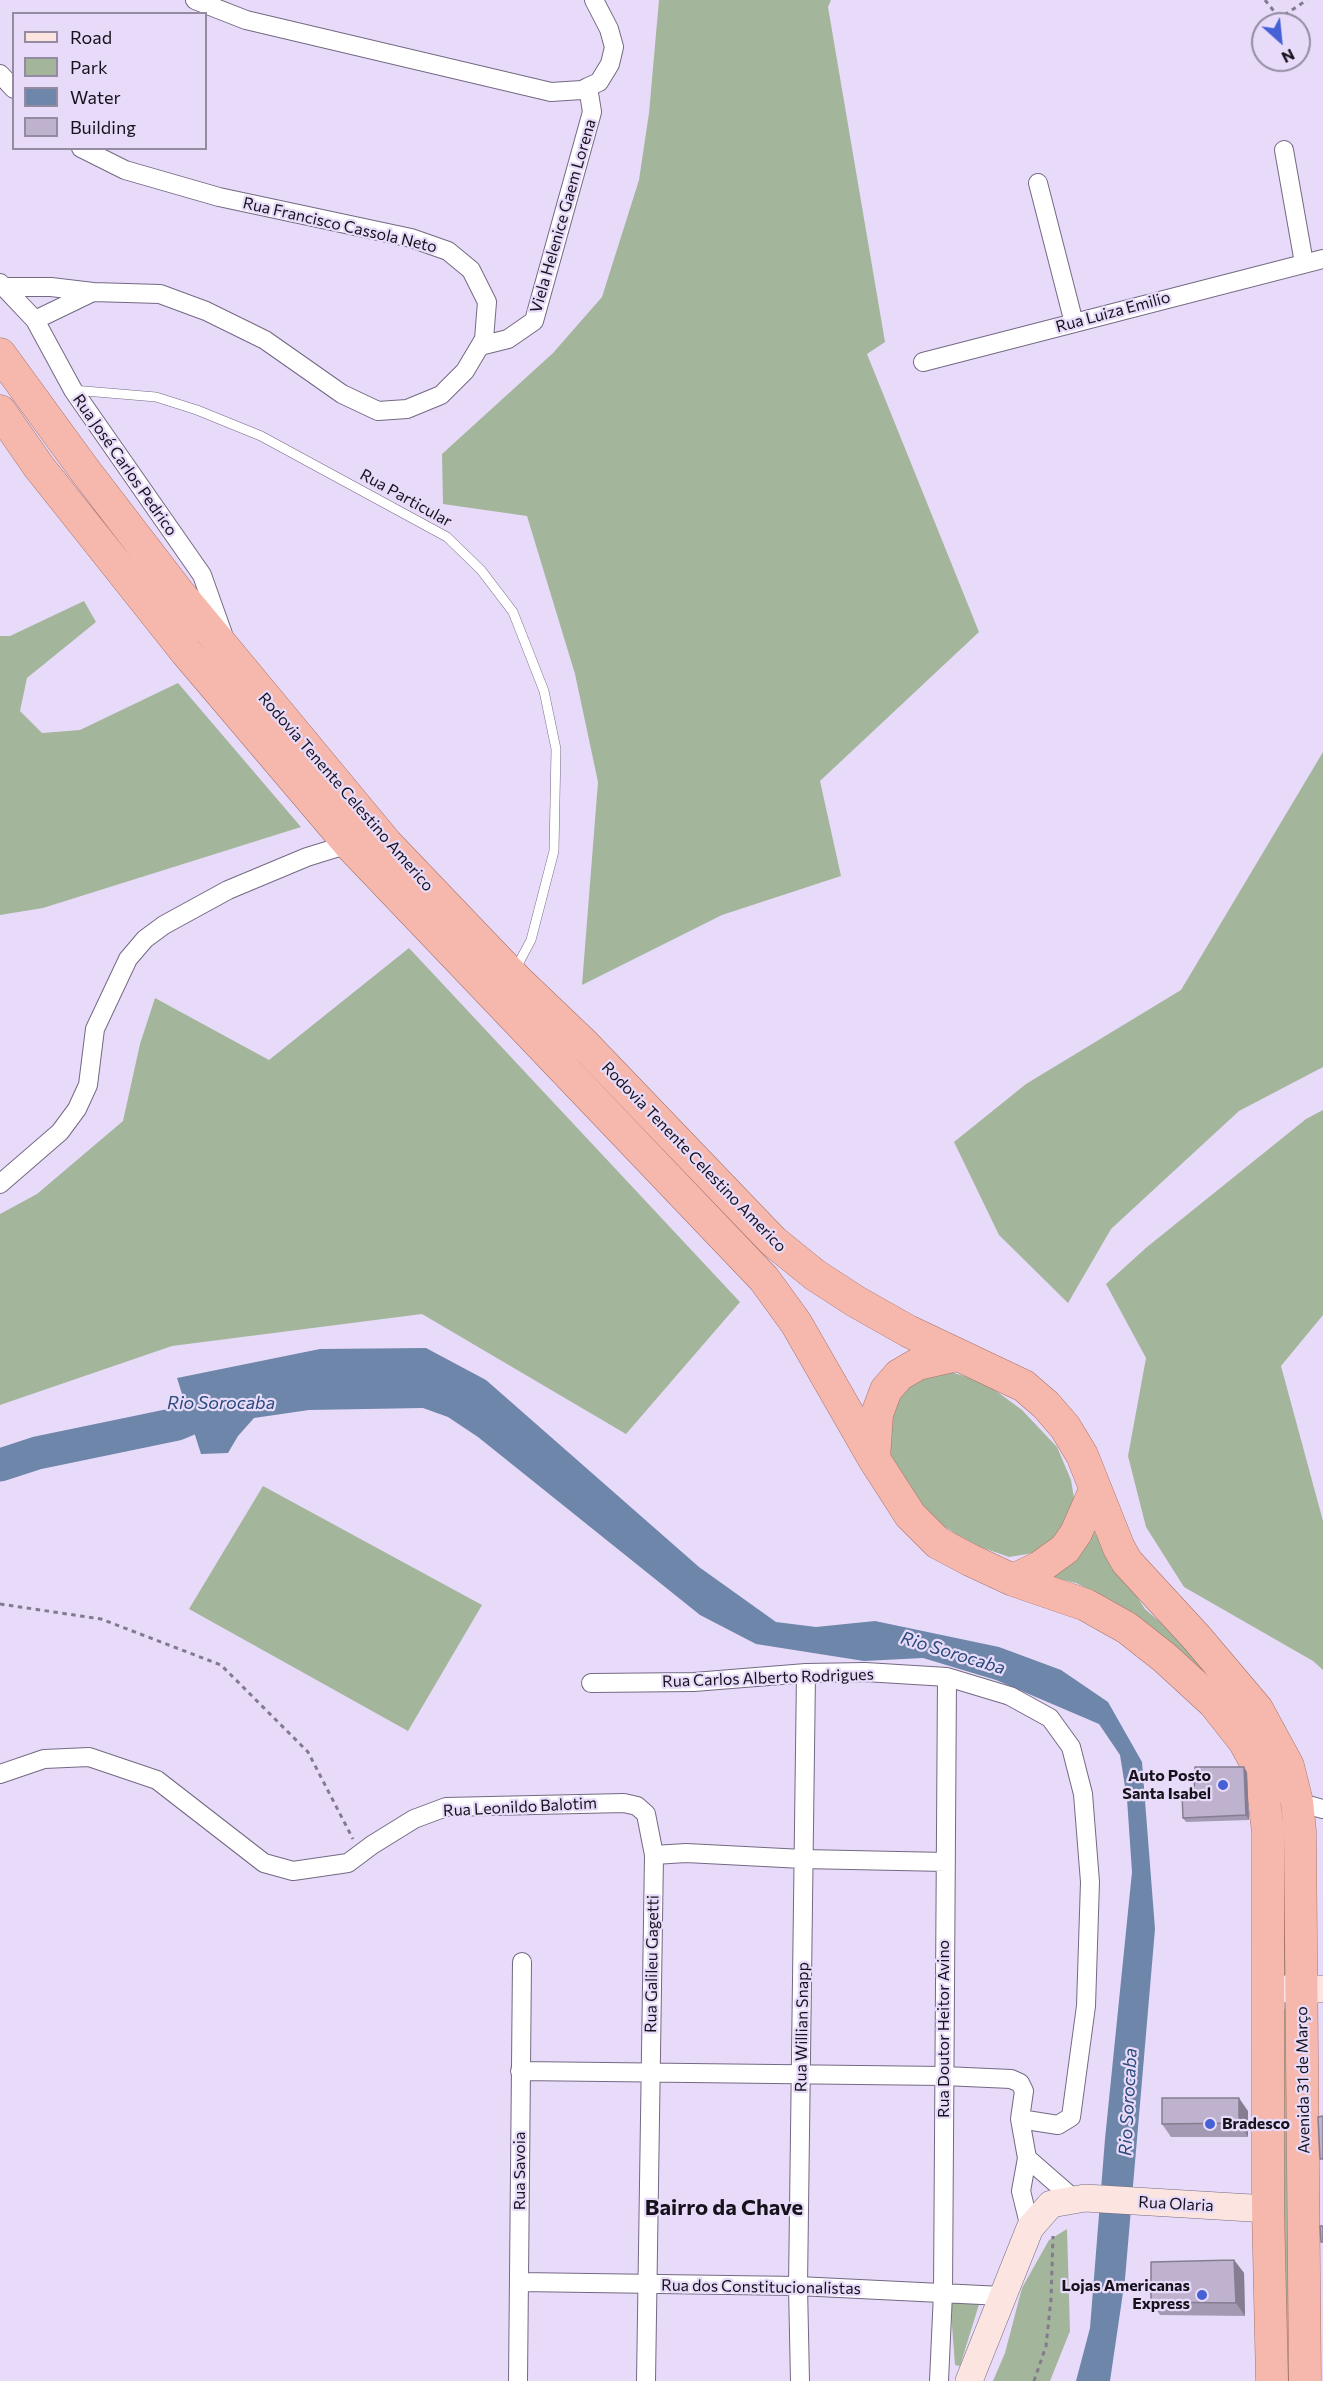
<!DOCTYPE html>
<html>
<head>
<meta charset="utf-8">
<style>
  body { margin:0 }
  #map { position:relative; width:1323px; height:2381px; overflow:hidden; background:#e8dbfa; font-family:Commissioner,sans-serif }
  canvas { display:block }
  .legend { position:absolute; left:12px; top:12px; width:195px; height:138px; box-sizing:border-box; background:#e8dbfa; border:2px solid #948ba1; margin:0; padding:8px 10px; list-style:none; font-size:18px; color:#16121c }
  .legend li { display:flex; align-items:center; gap:12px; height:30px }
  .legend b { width:30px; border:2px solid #948ba1 }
  .north { position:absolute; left:1251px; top:12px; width:60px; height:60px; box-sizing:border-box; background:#e8dbfa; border:2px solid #948ba1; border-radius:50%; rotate:153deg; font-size:16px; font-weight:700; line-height:24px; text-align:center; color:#16121c }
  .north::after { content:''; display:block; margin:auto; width:21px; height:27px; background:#4661d5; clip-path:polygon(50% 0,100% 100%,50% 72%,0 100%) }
</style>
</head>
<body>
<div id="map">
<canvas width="1323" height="2381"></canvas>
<ul class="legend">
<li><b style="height:8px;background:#fce5e0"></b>Road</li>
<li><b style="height:16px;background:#a3b69b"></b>Park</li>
<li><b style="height:16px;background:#6e86aa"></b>Water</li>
<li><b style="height:16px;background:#bfb2cf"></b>Building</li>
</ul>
<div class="north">N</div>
</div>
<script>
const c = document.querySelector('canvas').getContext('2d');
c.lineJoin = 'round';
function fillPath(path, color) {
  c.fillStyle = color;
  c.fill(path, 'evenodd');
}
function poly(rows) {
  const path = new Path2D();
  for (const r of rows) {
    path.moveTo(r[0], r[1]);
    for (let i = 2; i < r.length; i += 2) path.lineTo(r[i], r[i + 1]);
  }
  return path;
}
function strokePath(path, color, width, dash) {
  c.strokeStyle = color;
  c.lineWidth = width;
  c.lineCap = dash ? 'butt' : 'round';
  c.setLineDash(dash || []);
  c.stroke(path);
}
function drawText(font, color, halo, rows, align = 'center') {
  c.font = font + ' Commissioner,sans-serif';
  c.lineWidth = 4.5;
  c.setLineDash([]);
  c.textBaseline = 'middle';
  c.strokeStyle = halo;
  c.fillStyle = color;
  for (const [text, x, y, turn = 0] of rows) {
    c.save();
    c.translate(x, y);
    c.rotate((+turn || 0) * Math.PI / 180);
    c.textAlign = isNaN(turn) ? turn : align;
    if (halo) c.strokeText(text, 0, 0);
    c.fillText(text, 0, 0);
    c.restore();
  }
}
fillPath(poly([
  [659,0,831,0,828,7,885,342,867,354,979,632,820,781,841,876,722,915,582,985,598,782,575,674,527,516,443,504,442,454,553,353,602,297,639,180,649,113],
  [84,601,96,622,27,678,20,711,42,733,80,730,178,683,301,827,43,908,0,915,0,636,10,636],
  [1323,752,1323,1067,1239,1111,1111,1229,1068,1303,999,1235,954,1142,1026,1084,1181,990],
  [409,948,740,1302,626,1434,422,1314,172,1346,0,1405,0,1214,37,1194,123,1121,140,1044,155,998,269,1060],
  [1323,1110,1323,1315,1281,1366,1323,1521,1323,1670,1313,1661,1184,1587,1146,1527,1128,1456,1146,1358,1106,1284,1147,1247,1306,1119],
  [941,1369,984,1382,1022,1410,1057,1447,1071,1480,1075,1504,1058,1538,1034,1553,1009,1557,969,1543,926,1514,887,1453,886,1408,903,1386],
  [263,1486,482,1605,408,1731,189,1609],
  [1093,1530,1145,1609,1197,1654,1284,1775,1292,1978,1276,1979,1277,1811,1153,1633,1109,1599,1076,1583,1042,1575],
  [1289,2008,1296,2366,1287,2381,1284,2376,1283,2009],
  [1067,2229,1070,2331,1050,2381,993,2381,1005,2353,1022,2288,1049,2240],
  [950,2299,980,2301,960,2366,955,2365]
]), '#a3b69b');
fillPath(poly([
  [426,1348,486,1380,699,1567,776,1622,816,1627,875,1621,999,1647,1061,1670,1108,1702,1142,1762,1155,1929,1125,2279,1110,2381,1076,2381,1090,2328,1105,2139,1132,1872,1127,1799,1120,1755,1099,1724,996,1680,923,1658,864,1661,756,1644,700,1615,478,1437,448,1417,423,1408,309,1410,254,1418,238,1436,228,1453,201,1454,177,1378,320,1349]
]), '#6e86aa');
strokePath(poly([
  [0,1465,37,1453,177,1424,232,1401]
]), '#6e86aa', 33);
const service = poly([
  [73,390,156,397,197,410,261,436,447,537,481,570,513,612,544,691,556,749,554,851,531,940,515,970]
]);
const minor = poly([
  [195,0,246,20,551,92,582,90,588,87,599,82,610,64,614,47,609,29,594,0],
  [0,74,14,89],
  [81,148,125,170,219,197,411,238,448,251,471,270,487,302,484,339,465,371,441,395,407,409,378,411,342,394,265,340,206,311,160,294,93,292],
  [1284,150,1304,263],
  [1038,183,1074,323],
  [0,283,35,320,73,390,202,575,223,634],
  [6,287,51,287,93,292,35,320],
  [480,346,508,339,534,321,592,112,588,87],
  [923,362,1323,259],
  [0,1184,60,1132,77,1109,88,1085,95,1029,128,959,145,939,164,925,228,890,307,857,349,844],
  [591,1683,694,1682,806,1673,865,1672,947,1677,1010,1696,1050,1718,1071,1747,1083,1794,1090,1882,1086,2006,1071,2117,1058,2125,1020,2119],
  [0,1774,44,1759,89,1757,157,1780,264,1863,293,1871,348,1863,372,1845,414,1819,446,1807,624,1803,637,1806,646,1814,654,1855,646,2381],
  [1297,1802,1323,1809],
  [654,1855,686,1853,803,1859,946,1862],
  [520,2071,944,2076,1011,2079,1020,2083,1024,2091,1020,2119,1027,2158,1021,2191,1030,2228],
  [1027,2158,1074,2199],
  [520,2282,798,2286,1002,2296],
  [518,2381,522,1962],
  [800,2381,798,2286,806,1673],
  [939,2381,943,2293,947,1677]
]);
const secondary = poly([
  [1268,1989,1323,1989],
  [969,2381,1030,2228,1051,2204,1085,2198,1268,2209]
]);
const trunk = poly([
  [0,354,83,468,178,592,387,844,518,981,584,1044,773,1241,815,1275,855,1301,908,1331,1024,1386,1046,1405,1065,1427,1082,1455,1119,1548,1127,1562,1197,1638,1257,1709,1288,1766,1297,1802,1300,1831,1305,2381],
  [0,411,39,467,186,652,349,844,764,1279,796,1323,874,1459,910,1515,938,1543,970,1560,1013,1580,1086,1605,1127,1628,1165,1658,1214,1703,1244,1741,1257,1765,1263,1791,1268,1832,1268,2209,1272,2381],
  [874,1459,877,1414,886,1390,899,1375,918,1364,958,1355],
  [1013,1580,1040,1567,1065,1549,1076,1533,1095,1490]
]);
strokePath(service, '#746983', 10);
strokePath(minor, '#746983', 20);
strokePath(secondary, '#746983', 28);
strokePath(trunk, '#a6736c', 33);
strokePath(poly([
  [1265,0,1277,15,1283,16,1307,0],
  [0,1604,101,1619,221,1665,308,1752,353,1839],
  [1034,2381,1046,2346,1051,2299,1053,2236]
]), '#837a8f', 3, [4.5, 4.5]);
strokePath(service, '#fff', 9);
strokePath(minor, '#fff', 18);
strokePath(secondary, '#fce5e0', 27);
strokePath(trunk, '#f6b8ac', 32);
fillPath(poly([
  [1247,1772,1249,1820,1186,1822,1183,1818],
  [1248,2111,1248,2137,1171,2137,1162,2124],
  [1234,2260,1244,2273,1245,2316,1160,2315,1151,2302]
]), '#a499b2');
fillPath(poly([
  [1244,1767,1247,1772,1249,1820,1246,1815],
  [1239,2098,1248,2111,1248,2137,1239,2123],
  [1234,2260,1244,2273,1245,2316,1236,2303]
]), '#867d91');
const building = poly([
  [1195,1767,1244,1767,1246,1815,1183,1818,1182,1794,1194,1794,1195,1767],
  [1162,2098,1239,2098,1239,2123,1162,2124,1162,2098],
  [1323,2116,1323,2159,1320,2159,1318,2117,1323,2116],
  [1320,2226,1323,2226,1323,2242,1321,2242,1320,2226],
  [1234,2260,1236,2303,1151,2302,1151,2262,1234,2260]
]);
fillPath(building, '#bfb2cf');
strokePath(building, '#867d91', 1.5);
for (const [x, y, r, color] of [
  [1223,1785,6,"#4661d5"],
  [1210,2124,6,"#4661d5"],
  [1202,2295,6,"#4661d5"]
]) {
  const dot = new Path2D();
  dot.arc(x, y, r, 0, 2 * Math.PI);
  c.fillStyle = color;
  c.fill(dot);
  strokePath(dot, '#e8dbfa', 2);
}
drawText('16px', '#16121c', '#e8dbfa', [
  ["Viela Helenice Gaem Lorena",563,216,-74],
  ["Rua Francisco Cassola Neto",340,225,13],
  ["Rua Luiza Emilio",1113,312,-15],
  ["Rua José Carlos Pedrico",125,465,55],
  ["Rua Particular",406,498,29],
  ["Rodovia Tenente Celestino Americo",346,792,49],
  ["Rodovia Tenente Celestino Americo",694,1157,46],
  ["Rua Carlos Alberto Rodrigues",768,1678,-2],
  ["Rua Leonildo Balotim",520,1807,-3],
  ["Rua Galileu Gagetti",652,1964,-89],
  ["Rua Willian Snapp",802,2027,-89],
  ["Rua Doutor Heitor Avino",944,2029,-90],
  ["Avenida 31 de Março",1303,2080,-91],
  ["Rua Savoia",520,2171,-90],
  ["Rua Olaria",1176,2204,3],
  ["Rua dos Constitucionalistas",761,2287,1]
]);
drawText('bold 16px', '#16121c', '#e8dbfa', [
  ["Auto Posto",1211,1776],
  ["Santa Isabel",1211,1794],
  ["Bradesco",1222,2124,"left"],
  ["Lojas Americanas",1190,2286],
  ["Express",1190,2304]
], 'right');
drawText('italic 18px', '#294a7b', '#e8dbfa', [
  ["Rio Sorocaba",221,1403],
  ["Rio Sorocaba",953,1653,17],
  ["Rio Sorocaba",1128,2102,-87]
]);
drawText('bold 22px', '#16121c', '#e8dbfa', [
  ["Bairro da Chave",724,2208]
]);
</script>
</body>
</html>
